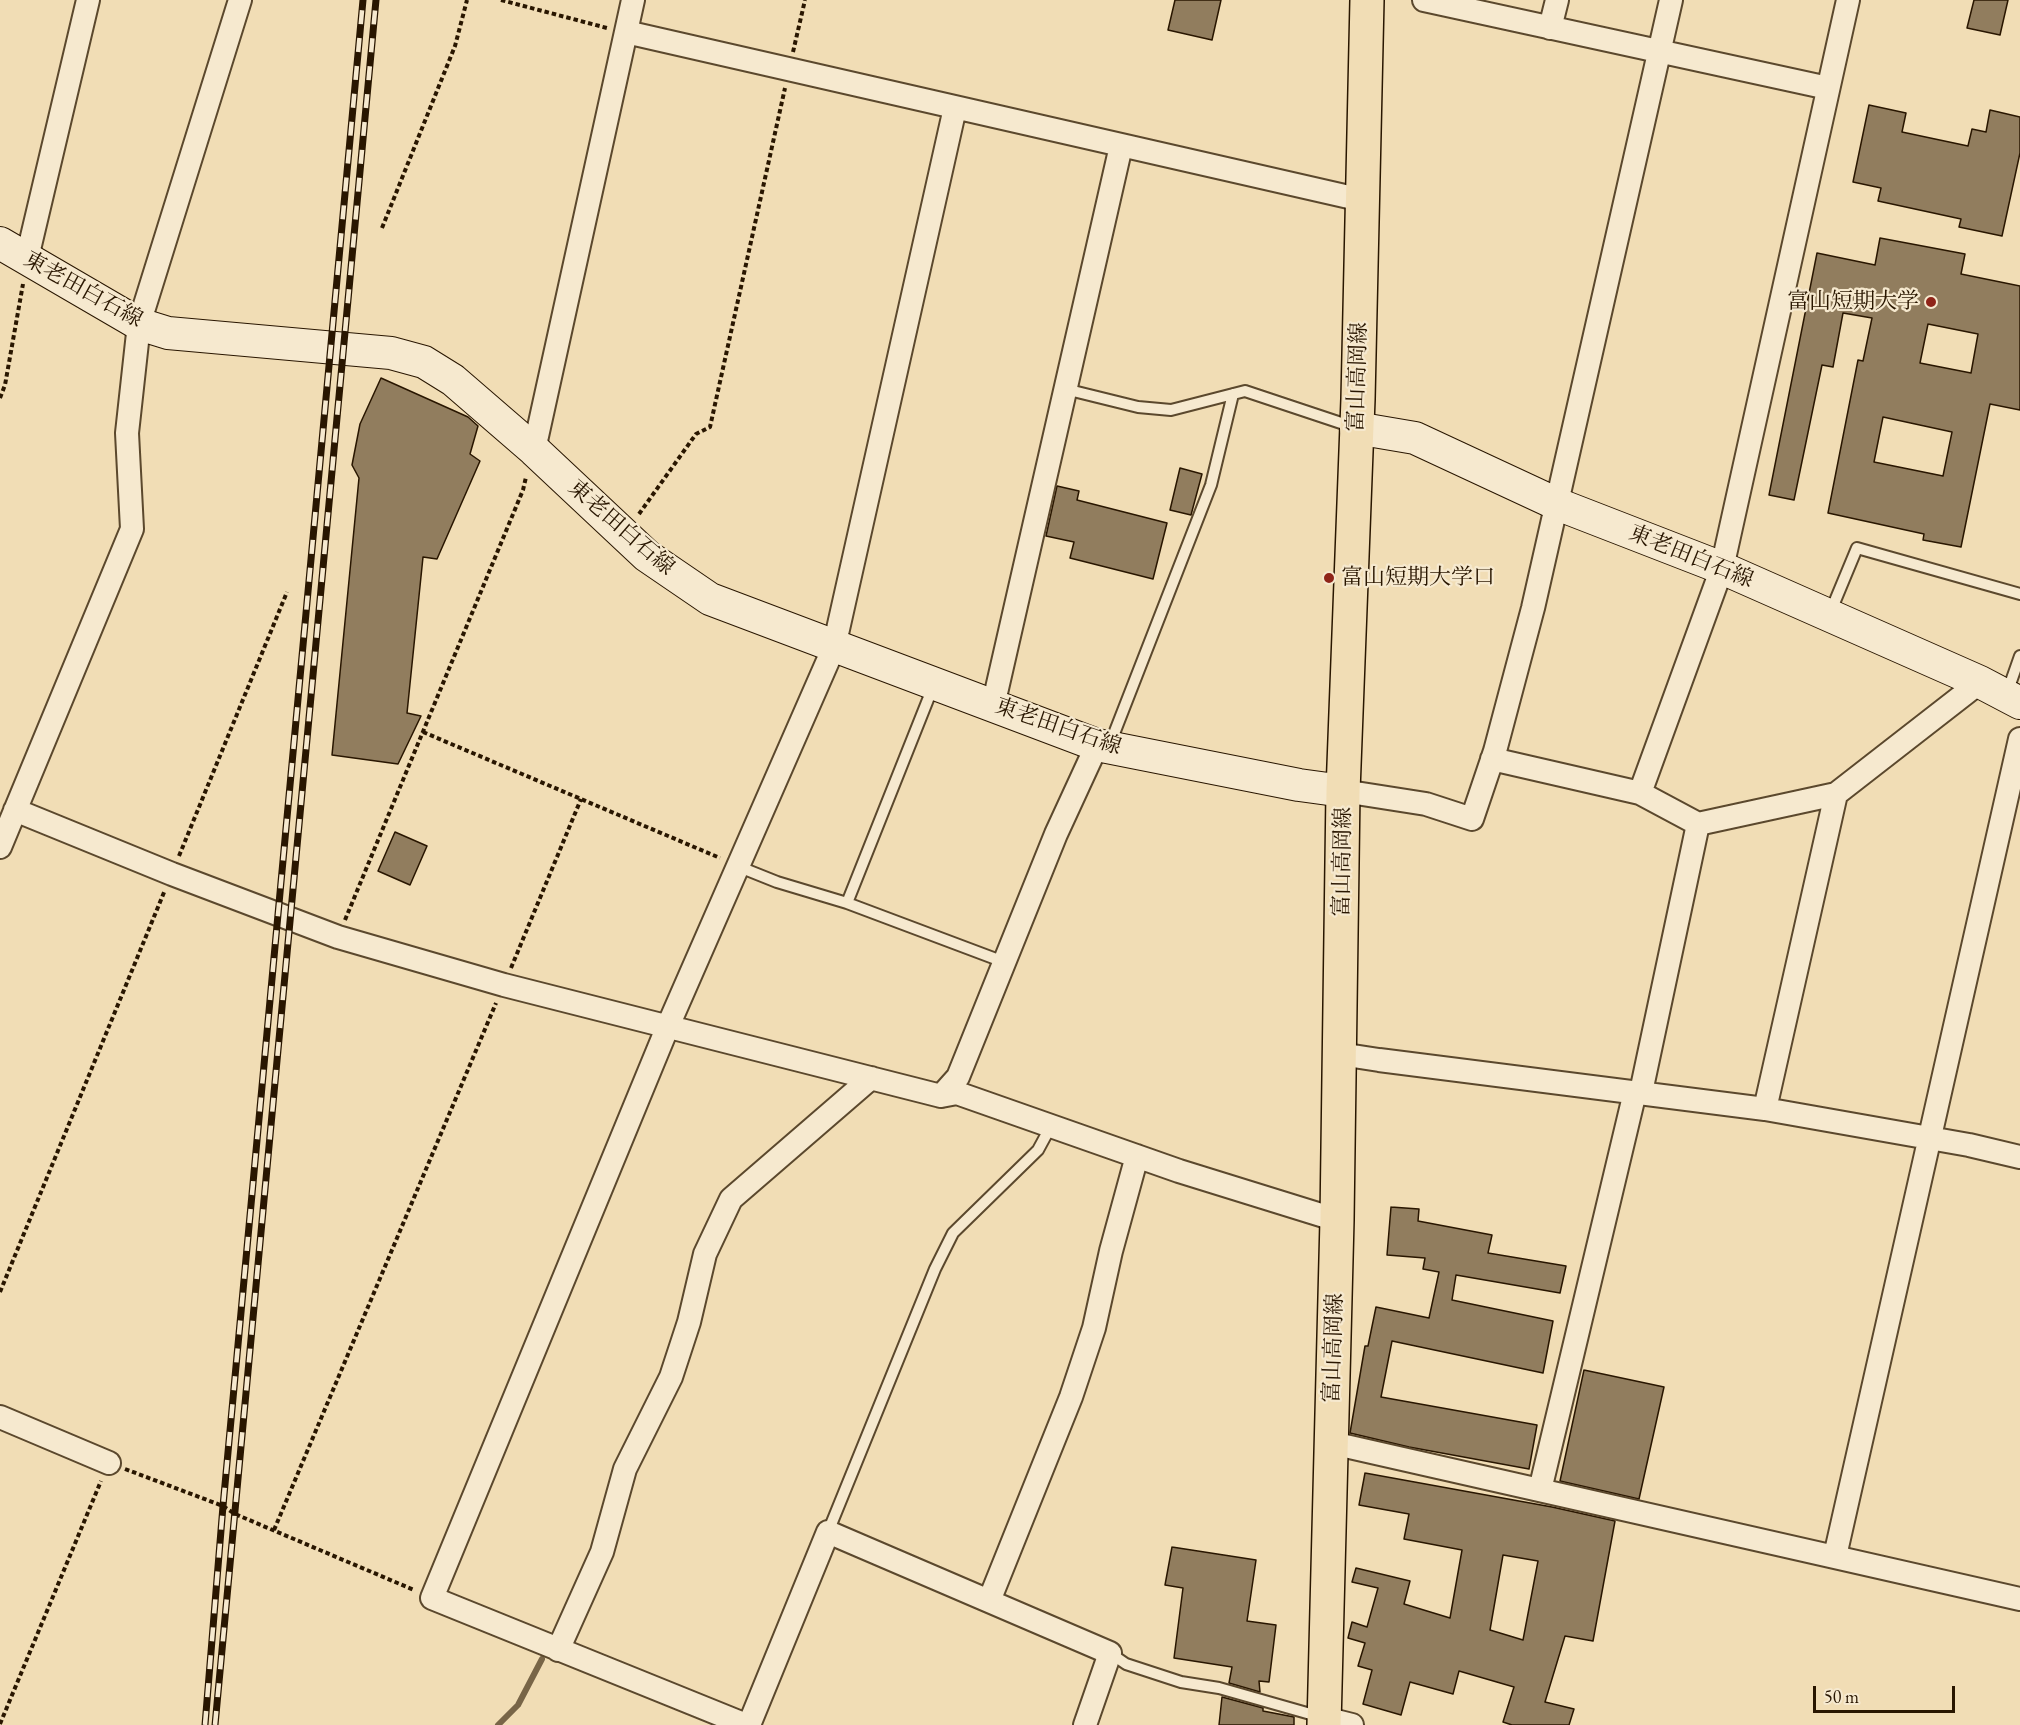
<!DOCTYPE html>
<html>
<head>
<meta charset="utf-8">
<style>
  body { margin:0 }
  #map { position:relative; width:2020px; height:1725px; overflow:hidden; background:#f1ddb5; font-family:"EB Garamond",serif }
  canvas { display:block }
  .scale { position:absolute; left:1813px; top:1686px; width:142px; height:27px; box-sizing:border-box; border:3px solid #291600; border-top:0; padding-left:8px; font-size:18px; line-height:21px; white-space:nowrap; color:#291600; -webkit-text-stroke:4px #f6e9cf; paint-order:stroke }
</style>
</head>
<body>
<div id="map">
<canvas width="2020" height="1725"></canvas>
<div class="scale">50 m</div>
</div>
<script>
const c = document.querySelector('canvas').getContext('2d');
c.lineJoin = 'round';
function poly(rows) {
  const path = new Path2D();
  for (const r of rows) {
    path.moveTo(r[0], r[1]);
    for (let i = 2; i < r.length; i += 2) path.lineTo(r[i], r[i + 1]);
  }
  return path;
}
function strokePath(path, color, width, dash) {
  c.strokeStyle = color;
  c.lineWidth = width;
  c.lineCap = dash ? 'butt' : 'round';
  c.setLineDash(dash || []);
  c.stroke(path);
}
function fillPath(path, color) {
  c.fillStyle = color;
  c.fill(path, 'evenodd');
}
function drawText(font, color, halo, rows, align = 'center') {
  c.font = font + ' "EB Garamond","Noto Serif JP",serif';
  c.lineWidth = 4.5;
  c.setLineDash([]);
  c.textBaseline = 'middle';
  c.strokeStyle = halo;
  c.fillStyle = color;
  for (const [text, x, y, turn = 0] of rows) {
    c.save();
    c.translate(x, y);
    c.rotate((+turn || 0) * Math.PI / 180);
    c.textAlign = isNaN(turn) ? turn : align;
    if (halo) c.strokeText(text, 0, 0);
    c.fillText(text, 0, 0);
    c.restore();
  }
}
strokePath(poly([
  [498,1725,518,1705,542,1659]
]), '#786547', 6);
const building = poly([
  [1175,0,1221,0,1212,40,1168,30,1175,0],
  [1974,0,2008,0,2000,35,1967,28,1974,0],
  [1869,105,1906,113,1902,132,1968,146,1972,129,1986,132,1990,110,2020,117,2020,153,2002,236,1959,227,1961,219,1878,201,1881,188,1853,182,1869,105],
  [1880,238,1965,254,1961,274,2020,286,2020,410,1990,404,1961,547,1923,540,1924,534,1828,513,1858,360,1863,361,1872,318,1843,313,1833,367,1822,365,1794,500,1769,495,1817,253,1875,265,1880,238],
  [1928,324,1978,334,1971,373,1920,363,1928,324],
  [1883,417,1952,432,1943,476,1874,462,1883,417],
  [381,378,468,417,478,426,470,454,480,461,437,559,423,557,407,713,421,716,398,764,332,755,359,478,352,465,360,424,381,378],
  [1180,468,1202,474,1191,515,1170,510,1180,468],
  [1057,486,1079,491,1077,500,1167,523,1153,579,1070,558,1074,542,1046,536,1057,486],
  [395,832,427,846,410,885,378,871,395,832],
  [1391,1207,1419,1209,1418,1221,1492,1235,1488,1253,1566,1266,1560,1293,1456,1275,1452,1300,1553,1321,1543,1373,1392,1341,1381,1397,1537,1425,1529,1469,1409,1447,1350,1433,1365,1346,1368,1346,1376,1307,1429,1318,1439,1272,1423,1269,1425,1258,1387,1255,1391,1207],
  [1584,1370,1664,1387,1639,1499,1560,1481,1584,1370],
  [1365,1473,1552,1507,1615,1521,1593,1641,1565,1636,1545,1702,1574,1709,1569,1725,1512,1725,1503,1722,1514,1687,1459,1671,1453,1694,1410,1682,1401,1715,1363,1704,1372,1670,1358,1666,1365,1643,1348,1638,1352,1622,1367,1627,1378,1588,1352,1582,1356,1568,1410,1581,1404,1604,1450,1618,1462,1550,1404,1539,1409,1514,1359,1505,1365,1473],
  [1503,1555,1538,1561,1523,1640,1490,1630,1503,1555],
  [1172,1547,1256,1560,1247,1621,1276,1625,1269,1682,1259,1681,1260,1692,1229,1683,1232,1667,1174,1658,1183,1588,1165,1585,1172,1547],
  [1222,1697,1263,1708,1263,1711,1294,1717,1294,1725,1219,1725,1222,1697]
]);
fillPath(building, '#917d5e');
strokePath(building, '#291600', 1.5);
const service = poly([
  [1065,389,1138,407,1171,410,1245,391,1353,427],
  [1830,613,1857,548,2020,594],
  [2007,693,2020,656],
  [1110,744,1211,485,1233,394],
  [737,866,777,882,847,903,933,687],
  [847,903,1004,962],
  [828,1532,935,1269,953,1233,1038,1150,1051,1126],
  [1110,1653,1126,1664,1181,1682,1219,1688,1321,1717]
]);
const minor = poly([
  [1424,0,1828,88],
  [1550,28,1557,0],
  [626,32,1362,200],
  [27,258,88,0],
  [534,450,633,0],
  [993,706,1121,146],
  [1492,759,1640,793,1698,824],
  [1343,791,1426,804,1472,819,1495,751,1533,608,1671,0],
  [1640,793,1722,568,1848,0],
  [15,810,172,874,338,937,504,985,941,1096,957,1093,1179,1171,1337,1220],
  [0,847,132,529,127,433,139,324,240,0],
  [1340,1054,1379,1060,1765,1109,1969,1145,2020,1157],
  [1641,1092,1698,824,1836,794,1980,682],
  [941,1096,958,1077,1056,834,1097,745],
  [1765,1109,1836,794],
  [0,1417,109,1463],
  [1332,1443,2020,1599],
  [1540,1490,1635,1092],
  [1835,1556,2020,739],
  [989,1601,1071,1397,1094,1328,1111,1251,1137,1156],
  [558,1650,602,1552,625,1469,671,1377,689,1322,705,1254,731,1199,871,1078],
  [1324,1718,1352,1725],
  [746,1725,432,1598,668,1026,834,647,955,108],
  [749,1725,828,1532,1110,1653,1085,1725]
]);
const secondary = poly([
  [0,243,139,324,168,333,391,353,424,362,453,380,534,450,647,556,710,599,1097,745,1299,785,1343,791],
  [1356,428,1415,438,1557,504,1722,568,1980,682,2020,703]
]);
const primary = poly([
  [1324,1725,1337,1220,1343,791,1358,399,1367,0]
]);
strokePath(service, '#5b482d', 14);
strokePath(minor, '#5b482d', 26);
strokePath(secondary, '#291600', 34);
strokePath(primary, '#291600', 36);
strokePath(poly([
  [501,0,607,28],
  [793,52,805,0],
  [382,228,455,46,467,0],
  [0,398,5,385,23,284],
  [639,514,696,434,710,427,785,88],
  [423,732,720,858],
  [179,856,287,592],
  [345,920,523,490,526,477],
  [511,968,581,799],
  [0,1292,165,890],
  [125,1469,223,1506,235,1514,414,1590],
  [274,1530,496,1003],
  [0,1724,101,1481]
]), '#291600', 4, [4.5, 3]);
strokePath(service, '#f6e9cf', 10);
strokePath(minor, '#f6e9cf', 22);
strokePath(secondary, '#f6e9cf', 32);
strokePath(primary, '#f1ddb5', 33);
const rail = poly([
  [205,1725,223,1506,363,0],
  [215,1725,376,0]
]);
strokePath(rail, '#291600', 7);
strokePath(rail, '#f6e9cf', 4.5, [14]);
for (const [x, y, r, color] of [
  [1931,302,6,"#8f2418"],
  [1329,578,6,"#8f2418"]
]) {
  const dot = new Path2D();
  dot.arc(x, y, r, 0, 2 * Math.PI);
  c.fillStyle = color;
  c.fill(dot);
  strokePath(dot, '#f6e9cf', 2);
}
drawText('22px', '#291600', '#f6e9cf', [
  ["東老田白石線",83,290,29],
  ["富山高岡線",1358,377,-88],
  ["東老田白石線",621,528,41],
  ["東老田白石線",1691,557,22],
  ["東老田白石線",1058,727,19],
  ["富山高岡線",1343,862,-89],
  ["富山高岡線",1334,1348,-88]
]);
drawText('22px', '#291600', '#f6e9cf', [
  ["富山短期大学",1919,302],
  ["富山短期大学口",1341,578,"left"]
], 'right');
</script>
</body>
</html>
